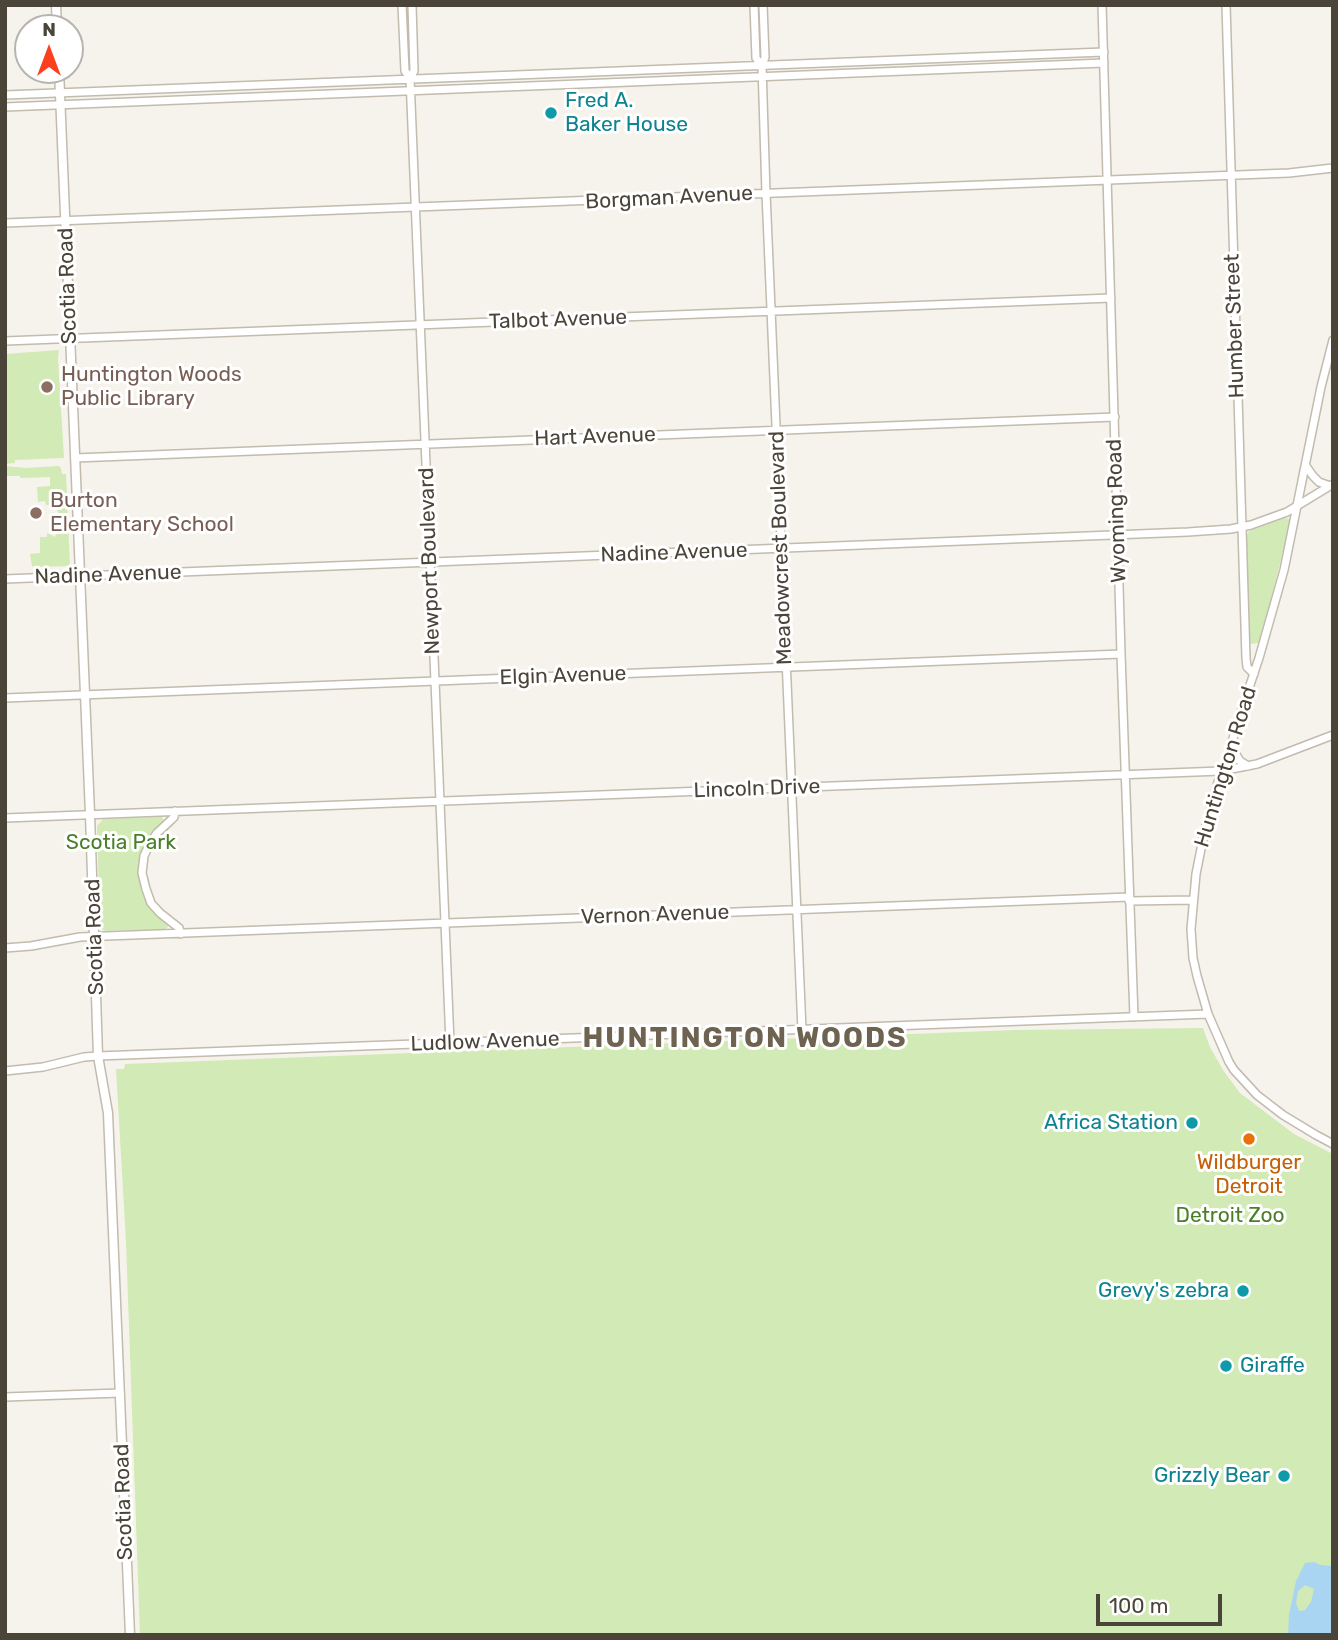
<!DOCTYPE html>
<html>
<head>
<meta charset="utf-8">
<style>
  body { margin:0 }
  #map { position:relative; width:1338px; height:1640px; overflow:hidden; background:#f6f3ec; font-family:Rubik,sans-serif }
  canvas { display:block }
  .frame { position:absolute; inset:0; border:7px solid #4b4439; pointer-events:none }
  .north { position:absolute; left:14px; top:14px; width:70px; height:70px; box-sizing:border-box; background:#fff; border:2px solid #b7b4b0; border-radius:50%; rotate:0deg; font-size:19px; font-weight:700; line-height:28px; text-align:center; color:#4b4439 }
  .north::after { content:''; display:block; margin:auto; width:24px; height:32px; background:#fc3f1d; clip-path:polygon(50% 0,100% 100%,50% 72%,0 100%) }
  .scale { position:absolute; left:1096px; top:1594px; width:126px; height:32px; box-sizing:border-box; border:4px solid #4b4439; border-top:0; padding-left:9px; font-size:21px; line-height:24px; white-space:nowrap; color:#4b4439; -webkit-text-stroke:5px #fff; paint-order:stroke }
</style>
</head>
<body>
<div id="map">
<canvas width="1338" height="1640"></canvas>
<div class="frame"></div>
<div class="north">N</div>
<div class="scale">100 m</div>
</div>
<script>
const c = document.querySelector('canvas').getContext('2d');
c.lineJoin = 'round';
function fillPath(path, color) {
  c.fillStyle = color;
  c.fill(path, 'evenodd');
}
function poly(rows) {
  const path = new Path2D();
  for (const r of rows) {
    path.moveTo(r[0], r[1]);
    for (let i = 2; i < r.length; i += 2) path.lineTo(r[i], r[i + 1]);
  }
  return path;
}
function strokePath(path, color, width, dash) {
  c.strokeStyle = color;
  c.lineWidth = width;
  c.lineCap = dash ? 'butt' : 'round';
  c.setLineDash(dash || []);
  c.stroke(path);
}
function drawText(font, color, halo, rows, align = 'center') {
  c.font = font + ' Rubik,sans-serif';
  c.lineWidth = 6;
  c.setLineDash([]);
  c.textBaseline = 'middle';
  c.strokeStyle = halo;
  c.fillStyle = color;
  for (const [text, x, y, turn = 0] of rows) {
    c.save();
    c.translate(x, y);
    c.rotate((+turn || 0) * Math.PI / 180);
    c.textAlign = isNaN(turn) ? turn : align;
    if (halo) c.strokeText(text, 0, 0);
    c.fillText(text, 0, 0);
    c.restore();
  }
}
fillPath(poly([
  [59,350,58,358,64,458,15,460,15,463,5,464,5,354],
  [5,466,26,468,59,466,61,468,62,474,66,474,70,566,34,567,32,566,30,554,40,553,40,537,47,537,47,533,55,537,59,527,60,516,53,502,48,505,46,505,45,501,38,502,37,487,50,486,50,477,20,478,20,476,5,476],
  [1285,518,1289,519,1290,523,1262,635,1258,643,1252,644,1249,641,1246,537,1249,531],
  [156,817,162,817,164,821,139,874,144,896,151,907,168,924,168,927,165,929,106,931,101,929,100,925,97,826,103,819],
  [1203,1028,1210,1047,1223,1070,1240,1093,1294,1134,1333,1154,1333,1635,140,1635,126,1242,116,1069,124,1069,125,1064,1015,1030]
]), '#d2eab5');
fillPath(poly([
  [1314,1562,1320,1565,1333,1566,1333,1635,1288,1635,1289,1615,1296,1581,1305,1563],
  [1305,1585,1314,1589,1311,1602,1305,1610,1299,1611,1296,1603,1298,1591]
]), '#a9d4f2');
const minor = poly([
  [402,5,405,71,410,78,414,71,412,5],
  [754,5,756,58,762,66],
  [763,5,765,57,762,66,766,193,802,1030],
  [1102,5,1121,654,1134,1017],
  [1226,5,1246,658,1247,667,1254,674],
  [410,78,450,1043],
  [5,95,1104,52],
  [5,107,1104,63],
  [5,223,1289,173,1333,168],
  [1333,340,1321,387,1284,570,1259,658,1238,721,1228,756,1218,782,1205,829,1196,874,1191,929,1193,958,1197,976,1208,1014,1229,1062,1234,1070,1257,1095,1283,1115,1316,1135,1333,1144],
  [5,341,1111,298],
  [75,458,1115,417],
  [1306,466,1313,476,1319,482,1330,486],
  [5,579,1188,532,1231,529,1251,525,1287,512,1333,484],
  [5,698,1121,654],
  [1231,747,1240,761,1248,766],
  [175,811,174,817,171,820,157,833,150,843,144,856,142,873,146,889,151,903,160,913,179,928,181,934],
  [5,818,1221,771,1257,764,1333,735],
  [1129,901,1193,900],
  [5,948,31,946,80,937,1129,897],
  [5,1071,43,1067,84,1057,98,1056,1208,1014],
  [5,1397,120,1393]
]);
const tertiary = poly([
  [56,5,57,28],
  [59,70,90,814,98,1056,108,1113,130,1635]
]);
strokePath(minor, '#c2bbae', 10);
strokePath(tertiary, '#c2bbae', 11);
strokePath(minor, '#fff', 7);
strokePath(tertiary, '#fff', 8);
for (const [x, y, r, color] of [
  [551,113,7,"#0f9aa8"],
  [47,387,7,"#8d6e63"],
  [36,513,7,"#8d6e63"],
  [1192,1123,7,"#0f9aa8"],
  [1249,1139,7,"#e8710a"],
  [1243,1291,7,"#0f9aa8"],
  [1226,1366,7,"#0f9aa8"],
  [1284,1476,7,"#0f9aa8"]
]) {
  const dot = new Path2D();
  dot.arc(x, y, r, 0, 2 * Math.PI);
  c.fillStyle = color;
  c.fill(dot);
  strokePath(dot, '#fff', 2.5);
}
drawText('21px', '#0d838f', '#fff', [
  ["Fred A.",565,101,"left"],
  ["Baker House",565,125,"left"],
  ["Africa Station",1178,1123],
  ["Grevy's zebra",1229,1291],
  ["Giraffe",1240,1366,"left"],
  ["Grizzly Bear",1270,1476]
], 'right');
drawText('21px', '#4b4439', '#fff', [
  ["Borgman Avenue",669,198,-3],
  ["Scotia Road",68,286,-92],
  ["Talbot Avenue",558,320,-2],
  ["Humber Street",1235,326,-92],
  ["Hart Avenue",595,437,-2],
  ["Wyoming Road",1117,511,-92],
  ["Meadowcrest Boulevard",781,548,-92],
  ["Nadine Avenue",674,553,-2],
  ["Newport Boulevard",430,561,-92],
  ["Nadine Avenue",108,575,-2],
  ["Elgin Avenue",563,676,-2],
  ["Huntington Road",1226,767,-73],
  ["Lincoln Drive",757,789,-2],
  ["Vernon Avenue",655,915,-2],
  ["Scotia Road",95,937,-92],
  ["Ludlow Avenue",485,1042,-2],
  ["Scotia Road",124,1502,-92]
]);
drawText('21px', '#785e54', '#fff', [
  ["Huntington Woods",61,375],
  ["Public Library",61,399],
  ["Burton",50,501],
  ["Elementary School",50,525]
], 'left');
drawText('21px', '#4a7f2a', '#fff', [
  ["Scotia Park",121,843],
  ["Detroit Zoo",1230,1216]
]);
drawText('21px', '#c56008', '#fff', [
  ["Wildburger",1249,1163],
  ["Detroit",1249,1187]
]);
c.letterSpacing = '2px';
drawText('bold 28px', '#6e6250', '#fff', [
  ["HUNTINGTON WOODS",745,1039]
]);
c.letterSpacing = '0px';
</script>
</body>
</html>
